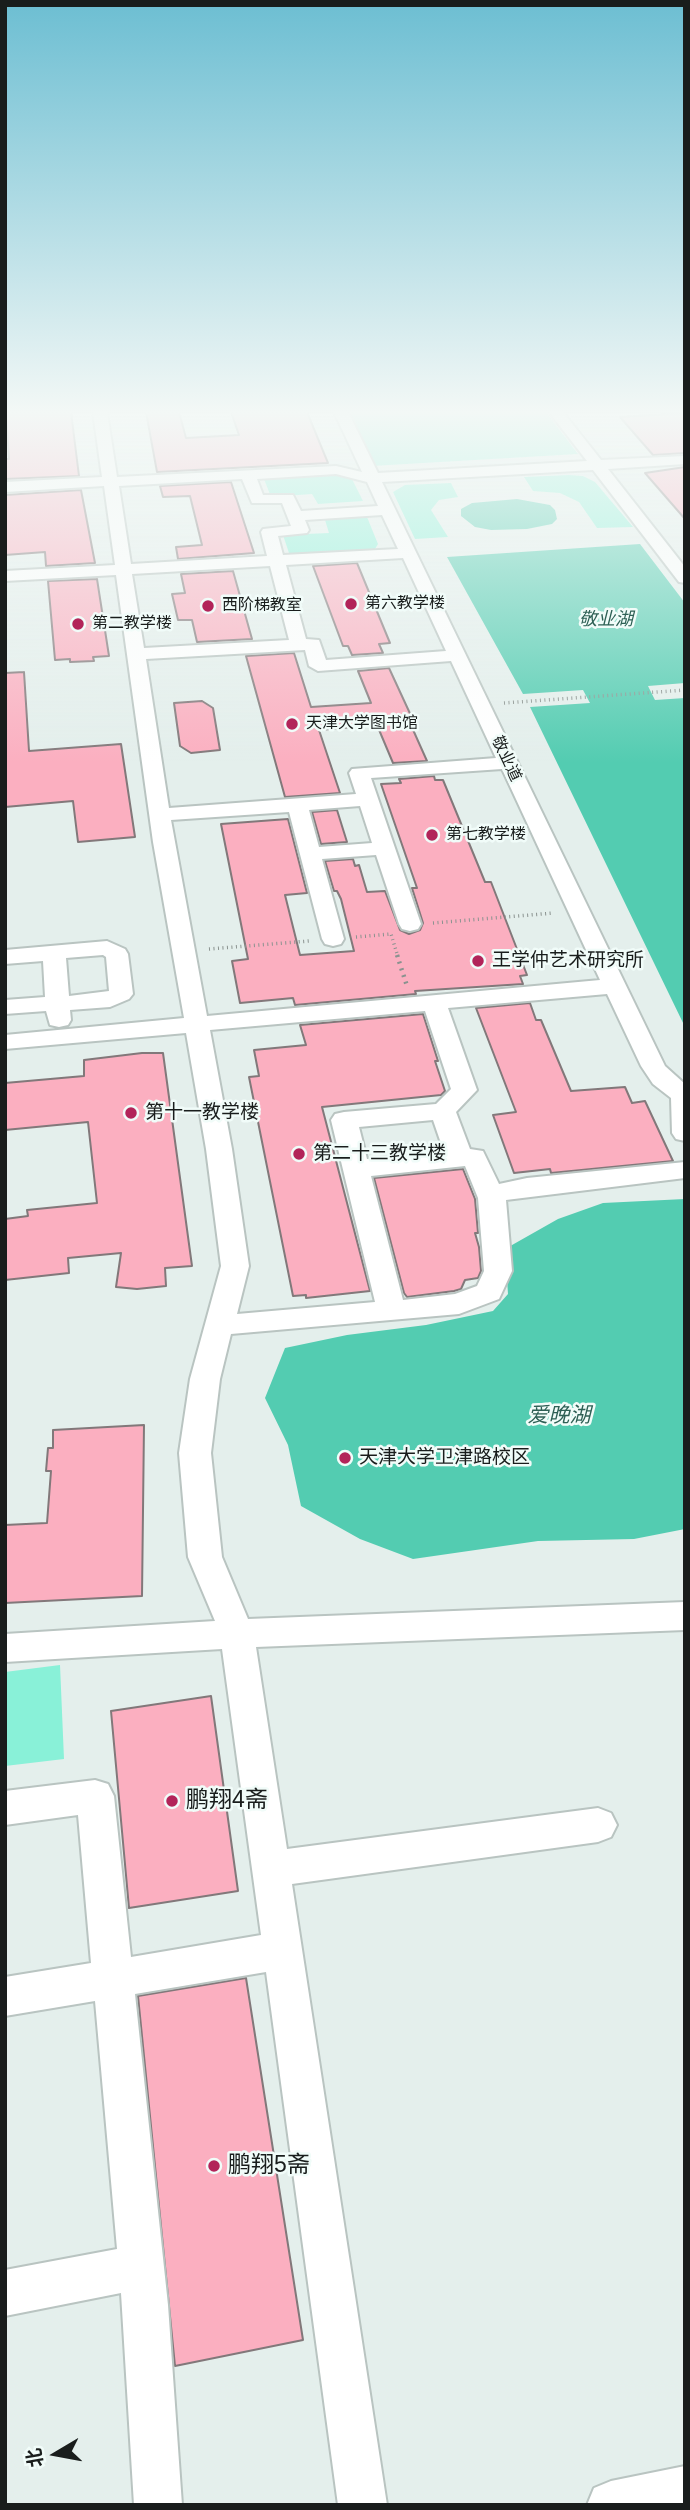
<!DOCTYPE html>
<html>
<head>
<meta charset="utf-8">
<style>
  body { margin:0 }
  #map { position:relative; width:690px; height:2510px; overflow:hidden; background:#e4efec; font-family:Arial,"Noto Sans SC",sans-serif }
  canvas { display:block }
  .frame { position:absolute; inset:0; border:7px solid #191d1c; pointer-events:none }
  .north { position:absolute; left:21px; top:2419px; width:70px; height:70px; -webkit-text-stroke:5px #f1fcf9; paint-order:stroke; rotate:260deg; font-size:19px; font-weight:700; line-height:28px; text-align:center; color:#191d1c }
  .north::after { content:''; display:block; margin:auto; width:24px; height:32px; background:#191d1c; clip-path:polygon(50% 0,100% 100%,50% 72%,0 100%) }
</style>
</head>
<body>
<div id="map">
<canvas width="690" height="2510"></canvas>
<div class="frame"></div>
<div class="north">北</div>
</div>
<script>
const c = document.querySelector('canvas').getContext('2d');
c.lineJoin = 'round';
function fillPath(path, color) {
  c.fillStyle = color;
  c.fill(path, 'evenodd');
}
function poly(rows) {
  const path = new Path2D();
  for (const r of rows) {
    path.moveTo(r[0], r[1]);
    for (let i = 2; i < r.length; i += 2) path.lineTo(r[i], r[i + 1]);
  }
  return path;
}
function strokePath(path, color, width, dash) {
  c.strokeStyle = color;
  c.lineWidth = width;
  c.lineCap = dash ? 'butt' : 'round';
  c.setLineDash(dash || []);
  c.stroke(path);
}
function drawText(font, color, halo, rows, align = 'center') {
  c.font = font + ' Arial,"Noto Sans SC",sans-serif';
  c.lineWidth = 5;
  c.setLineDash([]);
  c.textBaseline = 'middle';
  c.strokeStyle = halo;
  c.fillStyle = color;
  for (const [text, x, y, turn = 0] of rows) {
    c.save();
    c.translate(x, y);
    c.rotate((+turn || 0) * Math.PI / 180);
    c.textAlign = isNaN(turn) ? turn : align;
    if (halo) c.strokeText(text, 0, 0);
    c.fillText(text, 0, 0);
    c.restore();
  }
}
fillPath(poly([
  [347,412,546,412,578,454,372,466],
  [342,474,351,477,363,501,318,504,312,494,271,497,264,479],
  [569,475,583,476,595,482,633,527,597,528,579,502,560,493,533,491,524,477],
  [451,483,458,497,439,500,431,510,448,537,415,539,393,492,405,485],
  [367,517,378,544,375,549,366,552,290,556,283,535,329,533,325,520],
  [60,1665,64,1759,5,1766,5,1672]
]), '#89f1d8');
fillPath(poly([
  [517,499,550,505,555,510,557,519,552,524,527,529,491,530,475,527,461,516,461,509,472,503],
  [640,544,685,603,685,683,648,686,655,700,685,698,685,1027,530,707,590,703,583,690,523,694,447,557],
  [685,1199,685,1529,634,1539,538,1541,413,1559,360,1539,301,1506,288,1445,265,1398,285,1348,347,1335,426,1325,493,1311,508,1294,505,1249,558,1219,603,1203]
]), '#53ccb1');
const building = poly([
  [6,412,71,412,79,476,5,479,5,459,9,459,6,412],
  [146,412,179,412,186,438,239,435,231,412,307,412,328,463,157,472,146,412],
  [685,413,685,453,653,455,620,417,685,413],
  [685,467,685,519,645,473,685,467],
  [231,482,254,553,178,559,176,547,202,545,190,496,163,497,160,486,231,482],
  [81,490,95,563,46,566,45,552,5,555,5,495,81,490],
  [357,563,390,643,379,644,383,653,352,655,348,646,343,646,313,566,357,563],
  [233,571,252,639,197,642,192,620,178,620,172,594,185,593,181,574,233,571],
  [97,579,109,656,93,657,94,661,70,662,70,659,55,660,48,581,97,579],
  [294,653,311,707,371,703,358,671,389,668,413,720,413,723,410,723,427,761,393,763,377,725,319,730,340,793,285,797,246,656,294,653],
  [24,672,29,751,121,744,135,837,78,842,73,801,5,807,5,673,24,672],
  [202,701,213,708,220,750,191,753,180,746,174,703,202,701],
  [434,776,435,780,443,780,485,882,491,882,527,975,520,976,523,984,415,991,416,994,295,1005,293,998,240,1003,232,961,248,959,221,824,288,819,307,893,285,895,300,955,354,951,341,899,337,891,334,891,325,861,353,859,355,866,359,865,367,892,385,891,400,930,409,934,420,930,423,923,412,888,417,888,381,784,401,783,399,779,434,776],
  [337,810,347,842,321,844,312,812,337,810],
  [530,1003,536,1020,541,1020,571,1091,625,1087,632,1103,645,1101,673,1161,551,1173,550,1169,514,1173,493,1115,516,1112,476,1008,530,1003],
  [423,1014,438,1061,435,1061,445,1091,441,1095,322,1107,370,1291,306,1298,306,1295,293,1296,249,1077,259,1076,254,1050,306,1045,300,1025,423,1014],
  [142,1053,163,1053,192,1266,165,1268,166,1286,137,1289,116,1287,121,1253,68,1258,69,1273,5,1280,5,1219,28,1216,27,1210,97,1203,88,1122,5,1130,5,1083,84,1076,84,1060,142,1053],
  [463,1169,475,1199,478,1233,475,1233,479,1247,481,1271,478,1278,465,1280,461,1289,454,1291,407,1297,404,1293,374,1178,463,1169],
  [144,1425,142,1596,5,1603,5,1525,47,1523,51,1471,46,1471,48,1448,53,1448,53,1430,144,1425],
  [211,1696,238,1891,129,1908,111,1711,211,1696],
  [246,1978,303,2340,175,2366,138,1996,246,1978]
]);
fillPath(building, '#fbafc0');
strokePath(building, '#82787a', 2);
const minor = poly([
  [93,412,107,412,117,477,336,466,362,472,334,412,348,412,378,473,587,461,549,412,563,412,601,460,685,456,685,464,608,469,685,567,685,583,679,582,593,470,382,482,665,1066,685,1084,685,1141,676,1139,672,1133,671,1098,653,1084,641,1066,607,994,448,1008,477,1090,456,1112,470,1149,483,1151,499,1184,527,1178,685,1162,685,1178,506,1200,512,1271,499,1299,459,1314,231,1334,220,1379,211,1453,222,1557,248,1619,685,1602,685,1630,256,1647,287,1849,598,1808,611,1813,617,1825,611,1837,598,1842,292,1884,387,2505,338,2505,266,1972,135,1994,168,2305,182,2505,134,2505,121,2293,5,2316,5,2270,117,2249,95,2001,5,2016,5,1977,91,1963,78,1815,5,1825,5,1791,95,1780,108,1784,114,1796,131,1957,261,1935,222,1649,5,1662,5,1634,215,1621,188,1557,179,1453,190,1379,221,1266,206,1149,186,1033,5,1049,5,1035,184,1018,153,842,116,575,5,581,5,571,115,565,104,486,5,492,5,482,102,477,93,412],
  [336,474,367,482,378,506,301,511,293,495,263,495,257,479,336,474],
  [242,479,252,503,282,503,291,526,263,529,261,532,267,556,131,564,119,486,242,479],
  [382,515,398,549,283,555,278,536,307,533,309,530,305,520,382,515],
  [403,558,446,651,326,660,319,640,306,639,286,565,403,558],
  [270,566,289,640,144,648,132,574,270,566],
  [305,650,309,666,318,671,451,661,496,758,352,769,349,773,356,794,169,808,146,659,305,650],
  [502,769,600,980,207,1016,171,820,289,812,322,939,325,944,333,946,341,944,344,939,322,859,376,855,399,924,402,929,410,931,418,929,421,924,371,778,502,769],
  [360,806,372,843,319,847,309,810,360,806],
  [425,1011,451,1089,436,1104,344,1112,335,1114,331,1120,375,1302,237,1314,249,1266,232,1149,210,1030,425,1011],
  [433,1120,444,1152,367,1159,359,1127,433,1120],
  [465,1166,478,1198,484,1271,477,1286,455,1294,403,1300,371,1176,465,1166],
  [107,941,125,949,128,954,133,994,129,999,110,1007,70,1010,71,1020,68,1025,59,1027,50,1025,46,1011,5,1014,5,1000,45,997,43,961,5,964,5,950,107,941],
  [103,955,106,957,109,991,69,996,66,958,103,955],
  [685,2466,685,2505,587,2505,594,2488,611,2481,685,2466]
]);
strokePath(minor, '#b9c4c1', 4);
strokePath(poly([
  [504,703,685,690],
  [433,923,554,913],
  [356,937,391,934,398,957],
  [209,949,309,941]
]), '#8a928f', 3.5, [1, 3.5]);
strokePath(poly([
  [397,955,407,986]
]), '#8a928f', 4.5, [2, 5]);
fillPath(minor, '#fff');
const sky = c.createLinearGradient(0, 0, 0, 763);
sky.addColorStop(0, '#6cbed2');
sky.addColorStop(0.54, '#f3f8f6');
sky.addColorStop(1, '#f3f8f600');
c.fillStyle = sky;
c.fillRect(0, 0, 690, 763);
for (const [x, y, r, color] of [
  [351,604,7,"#b22459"],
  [208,606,7,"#b22459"],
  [78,624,7,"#b22459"],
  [292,724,7,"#b22459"],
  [432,835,7,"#b22459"],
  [478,961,7,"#b22459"],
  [131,1113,7,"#b22459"],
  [299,1154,7,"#b22459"],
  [345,1458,7,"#b22459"],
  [172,1801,7,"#b22459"],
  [214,2166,7,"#b22459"]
]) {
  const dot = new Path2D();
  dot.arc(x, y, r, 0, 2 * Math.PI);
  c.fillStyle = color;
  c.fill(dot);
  strokePath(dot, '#f1fcf9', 2.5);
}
drawText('16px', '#191d1c', '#f1fcf9', [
  ["第六教学楼",365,604],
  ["西阶梯教室",222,606],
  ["第二教学楼",92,624],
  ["天津大学图书馆",306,724],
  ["第七教学楼",446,835]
], 'left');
drawText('16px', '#191d1c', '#f1fcf9', [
  ["敬业道",506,759,65]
]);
drawText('italic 18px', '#2e6055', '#f1fcf9', [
  ["敬业湖",606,620]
]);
drawText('19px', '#191d1c', '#f1fcf9', [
  ["王学仲艺术研究所",492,961],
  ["第十一教学楼",145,1113],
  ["第二十三教学楼",313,1154],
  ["天津大学卫津路校区",359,1458]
], 'left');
drawText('italic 21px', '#2e6055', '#f1fcf9', [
  ["爱晚湖",559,1416]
]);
drawText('23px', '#191d1c', '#f1fcf9', [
  ["鹏翔4斋",186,1801],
  ["鹏翔5斋",228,2166]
], 'left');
</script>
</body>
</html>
